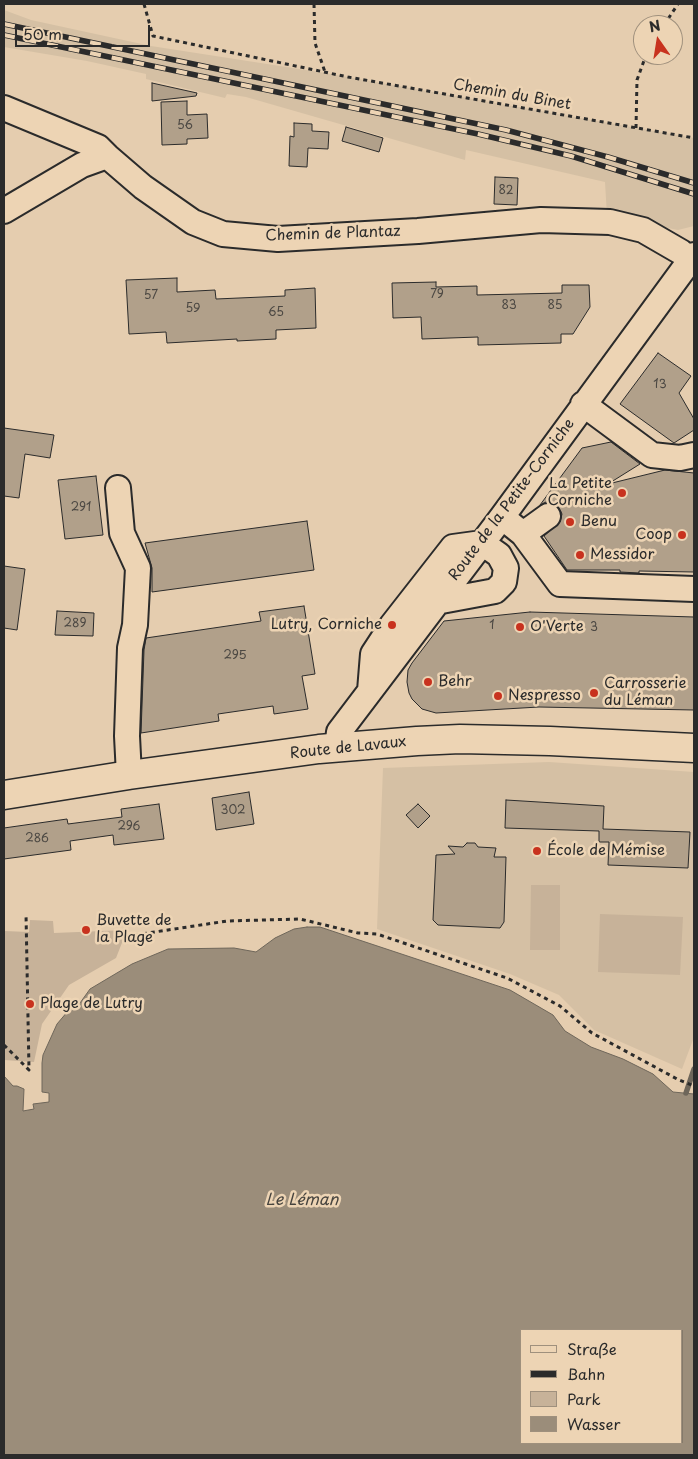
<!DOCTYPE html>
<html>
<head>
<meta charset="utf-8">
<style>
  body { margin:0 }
  #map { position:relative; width:698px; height:1459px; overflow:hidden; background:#e5cdaf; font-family:"Playpen Sans",sans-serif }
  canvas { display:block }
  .frame { position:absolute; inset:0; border:5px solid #2b2b2b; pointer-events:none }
  .legend { position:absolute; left:520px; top:1329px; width:162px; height:115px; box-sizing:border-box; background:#edd4b4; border:1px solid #9f907d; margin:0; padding:6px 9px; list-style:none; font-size:15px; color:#2b2b2b }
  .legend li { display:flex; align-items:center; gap:10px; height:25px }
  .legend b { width:25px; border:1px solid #9f907d }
  .north { position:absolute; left:633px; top:15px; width:50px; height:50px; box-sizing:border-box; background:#edd4b4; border:1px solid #9f907d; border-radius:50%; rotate:347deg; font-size:14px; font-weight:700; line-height:20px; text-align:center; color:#2b2b2b }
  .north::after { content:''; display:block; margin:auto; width:18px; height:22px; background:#c8321e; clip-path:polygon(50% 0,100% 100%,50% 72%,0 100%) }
  .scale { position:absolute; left:15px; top:25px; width:135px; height:22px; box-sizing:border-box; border:2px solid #2b2b2b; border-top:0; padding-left:6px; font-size:15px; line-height:18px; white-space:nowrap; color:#2b2b2b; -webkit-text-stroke:4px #edd4b4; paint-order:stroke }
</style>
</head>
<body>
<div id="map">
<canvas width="698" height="1459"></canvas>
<div class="frame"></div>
<ul class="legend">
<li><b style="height:6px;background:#edd4b4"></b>Straße</li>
<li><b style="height:6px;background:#2b2b2b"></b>Bahn</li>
<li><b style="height:14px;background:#c7b299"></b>Park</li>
<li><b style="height:14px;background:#9b8d7a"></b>Wasser</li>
</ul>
<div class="north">N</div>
<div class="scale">50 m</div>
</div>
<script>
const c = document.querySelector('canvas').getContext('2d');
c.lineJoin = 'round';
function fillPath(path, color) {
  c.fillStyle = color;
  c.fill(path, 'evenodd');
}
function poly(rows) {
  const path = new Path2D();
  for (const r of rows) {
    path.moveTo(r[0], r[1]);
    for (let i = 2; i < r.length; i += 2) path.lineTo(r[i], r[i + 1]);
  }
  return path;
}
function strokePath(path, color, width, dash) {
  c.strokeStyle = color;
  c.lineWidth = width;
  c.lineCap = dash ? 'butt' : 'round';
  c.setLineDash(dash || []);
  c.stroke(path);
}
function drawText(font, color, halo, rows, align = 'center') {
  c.font = font + ' "Playpen Sans",sans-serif';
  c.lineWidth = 5;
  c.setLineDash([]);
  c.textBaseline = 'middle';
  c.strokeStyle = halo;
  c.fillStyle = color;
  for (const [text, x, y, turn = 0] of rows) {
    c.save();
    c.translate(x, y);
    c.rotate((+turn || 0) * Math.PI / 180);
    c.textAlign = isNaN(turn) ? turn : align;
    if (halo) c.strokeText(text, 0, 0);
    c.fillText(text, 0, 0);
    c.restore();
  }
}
fillPath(poly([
  [4,10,31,20,151,46,325,73,694,138,694,226,678,230,607,216,605,182,466,150,465,160,246,97,227,94,225,98,146,79,146,74,87,61,4,47],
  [549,762,694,772,694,1037,682,1069,594,1030,559,995,510,974,377,929,383,768]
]), '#d5c0a4');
fillPath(poly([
  [531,885,560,885,560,950,530,950],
  [600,914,683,917,680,975,598,972],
  [30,920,53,921,54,933,127,930,116,958,69,985,42,1024,34,1062,4,1060,4,931,29,932]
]), '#c7b299');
const water = poly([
  [307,927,320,927,510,990,553,1015,565,1031,591,1047,623,1059,653,1074,673,1092,694,1094,694,1455,4,1455,4,1076,13,1086,17,1086,24,1089,23,1111,34,1109,33,1104,49,1102,49,1093,42,1092,42,1063,43,1055,57,1024,68,1011,80,1003,90,989,132,964,168,949,234,948,256,952,275,938,294,929,307,927],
  [522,1330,682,1330,682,1443,522,1443,522,1330]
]);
fillPath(water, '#9b8d7a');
strokePath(water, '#6e665a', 1);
strokePath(poly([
  [686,1093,694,1069]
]), '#6e665a', 5.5);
const building = poly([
  [152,83,197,93,196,96,152,101,152,83],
  [187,101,187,115,207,114,208,138,187,139,187,144,162,145,161,102,187,101],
  [294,123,312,124,312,131,329,132,328,149,308,148,307,167,289,166,290,136,294,137,294,123],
  [346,127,383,138,379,152,342,141,346,127],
  [495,177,518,178,517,205,494,204,495,177],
  [177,278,177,292,215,290,216,299,285,296,285,290,315,288,316,328,276,330,276,339,237,341,237,339,167,343,166,332,129,334,126,280,177,278],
  [436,282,436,287,477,286,477,295,562,293,562,285,589,285,590,307,573,334,561,334,561,343,478,345,478,337,422,339,421,317,393,318,392,283,436,282],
  [658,353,691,376,679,393,694,419,694,430,674,443,620,404,658,353],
  [4,428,54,435,50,458,25,454,19,498,4,496,4,428],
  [611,442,640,464,608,484,665,470,694,473,694,572,639,571,639,573,620,572,620,570,567,570,544,536,560,522,562,514,559,508,553,503,546,502,540,505,582,448,611,442],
  [96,476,103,535,65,539,58,480,96,476],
  [307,521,314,570,152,592,152,568,145,543,307,521],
  [4,566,25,569,17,630,4,628,4,566],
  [304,606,315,674,302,676,308,709,274,714,273,706,218,714,219,721,141,733,144,650,146,638,261,621,259,612,304,606],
  [57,611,94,613,93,636,55,635,57,611],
  [530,612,694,617,694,710,539,707,436,713,422,709,412,699,409,693,407,682,408,670,412,663,444,621,530,612],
  [249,792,254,824,216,830,212,798,249,792],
  [506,800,604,806,603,829,690,832,688,868,608,865,609,842,599,842,599,831,505,828,506,800],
  [159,804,164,839,114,845,113,835,70,841,71,850,4,859,4,828,67,819,68,824,122,817,121,809,159,804],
  [418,804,430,816,418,828,406,815,418,804],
  [467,843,475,843,478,847,496,848,494,857,506,857,504,922,500,928,438,925,433,920,436,855,455,854,448,846,463,847,467,843]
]);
fillPath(building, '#b1a08a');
strokePath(building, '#2b2b2b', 1);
const minor = poly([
  [4,108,98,147,107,156],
  [4,211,82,165,107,156,143,187,193,222,223,234,278,239,418,231,541,220,610,222,643,230,681,252,691,260],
  [583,404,652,455,680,458,694,455],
  [118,488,122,533,138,568,135,625,130,648,127,736,129,775],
  [502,517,523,534,560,584,694,589],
  [523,534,548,516],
  [370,691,373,654,392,625,453,547,482,543,499,555,506,568,504,582,495,591,436,602],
  [337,747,339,732,502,517,694,255]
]);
const major = poly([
  [4,795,129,775,319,749,417,741,460,739,550,741,694,748]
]);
strokePath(minor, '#2b2b2b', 28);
strokePath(major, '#2b2b2b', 31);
strokePath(poly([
  [144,4,153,36,348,77,694,138],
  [314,4,315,43,325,72],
  [664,25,678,4],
  [636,128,637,80,646,55],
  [135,935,227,921,300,919,358,933,377,934,507,978,560,1006,592,1033,679,1080,694,1086],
  [4,1045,29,1070,26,914]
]), '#2b2b2b', 3, [4, 4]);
strokePath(minor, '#edd4b4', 24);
strokePath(major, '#edd4b4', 28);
const rail = poly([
  [4,24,506,130,608,157,694,183],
  [4,35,478,134,571,156,694,194]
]);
strokePath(rail, '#2b2b2b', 5.5);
strokePath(rail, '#edd4b4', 4, [11]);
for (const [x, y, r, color] of [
  [622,493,5,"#c8321e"],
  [570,522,5,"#c8321e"],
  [682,535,5,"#c8321e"],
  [580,555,5,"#c8321e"],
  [392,625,5,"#c8321e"],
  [520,627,5,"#c8321e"],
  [428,682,5,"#c8321e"],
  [594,693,5,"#c8321e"],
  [498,696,5,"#c8321e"],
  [537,851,5,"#c8321e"],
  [86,930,5,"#c8321e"],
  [30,1004,5,"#c8321e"]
]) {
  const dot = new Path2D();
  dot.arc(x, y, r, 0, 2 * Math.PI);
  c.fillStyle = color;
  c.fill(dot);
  strokePath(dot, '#edd4b4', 2);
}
drawText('12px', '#4c4843', null, [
  ["56",185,126],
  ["82",506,191],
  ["79",437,295],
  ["57",151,296],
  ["83",509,306],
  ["85",555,306],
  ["59",193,309],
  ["65",276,313],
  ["13",660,385],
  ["291",81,508],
  ["289",75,624],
  ["1",492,626],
  ["3",594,628],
  ["295",235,656],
  ["302",233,811],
  ["296",129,827],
  ["286",37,839]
]);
drawText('15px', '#2b2b2b', '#edd4b4', [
  ["Chemin du Binet",512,95,10],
  ["Chemin de Plantaz",333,234,-2],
  ["Route de la Petite-Corniche",512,500,-53],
  ["Route de Lavaux",348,748,-6]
]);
drawText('15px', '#2b2b2b', '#edd4b4', [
  ["La Petite",612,484,"right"],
  ["Corniche",612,501,"right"],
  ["Benu",580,522],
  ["Coop",672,535,"right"],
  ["Messidor",590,555],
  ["Lutry, Corniche",382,625,"right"],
  ["O'Verte",530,627],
  ["Behr",438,682],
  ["Carrosserie",604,684],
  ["du Léman",604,701],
  ["Nespresso",508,696],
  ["École de Mémise",547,851],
  ["Buvette de",96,921],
  ["la Plage",96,938],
  ["Plage de Lutry",40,1004]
], 'left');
drawText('italic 16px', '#47443f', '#edd4b4', [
  ["Le Léman",302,1201]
]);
</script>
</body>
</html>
